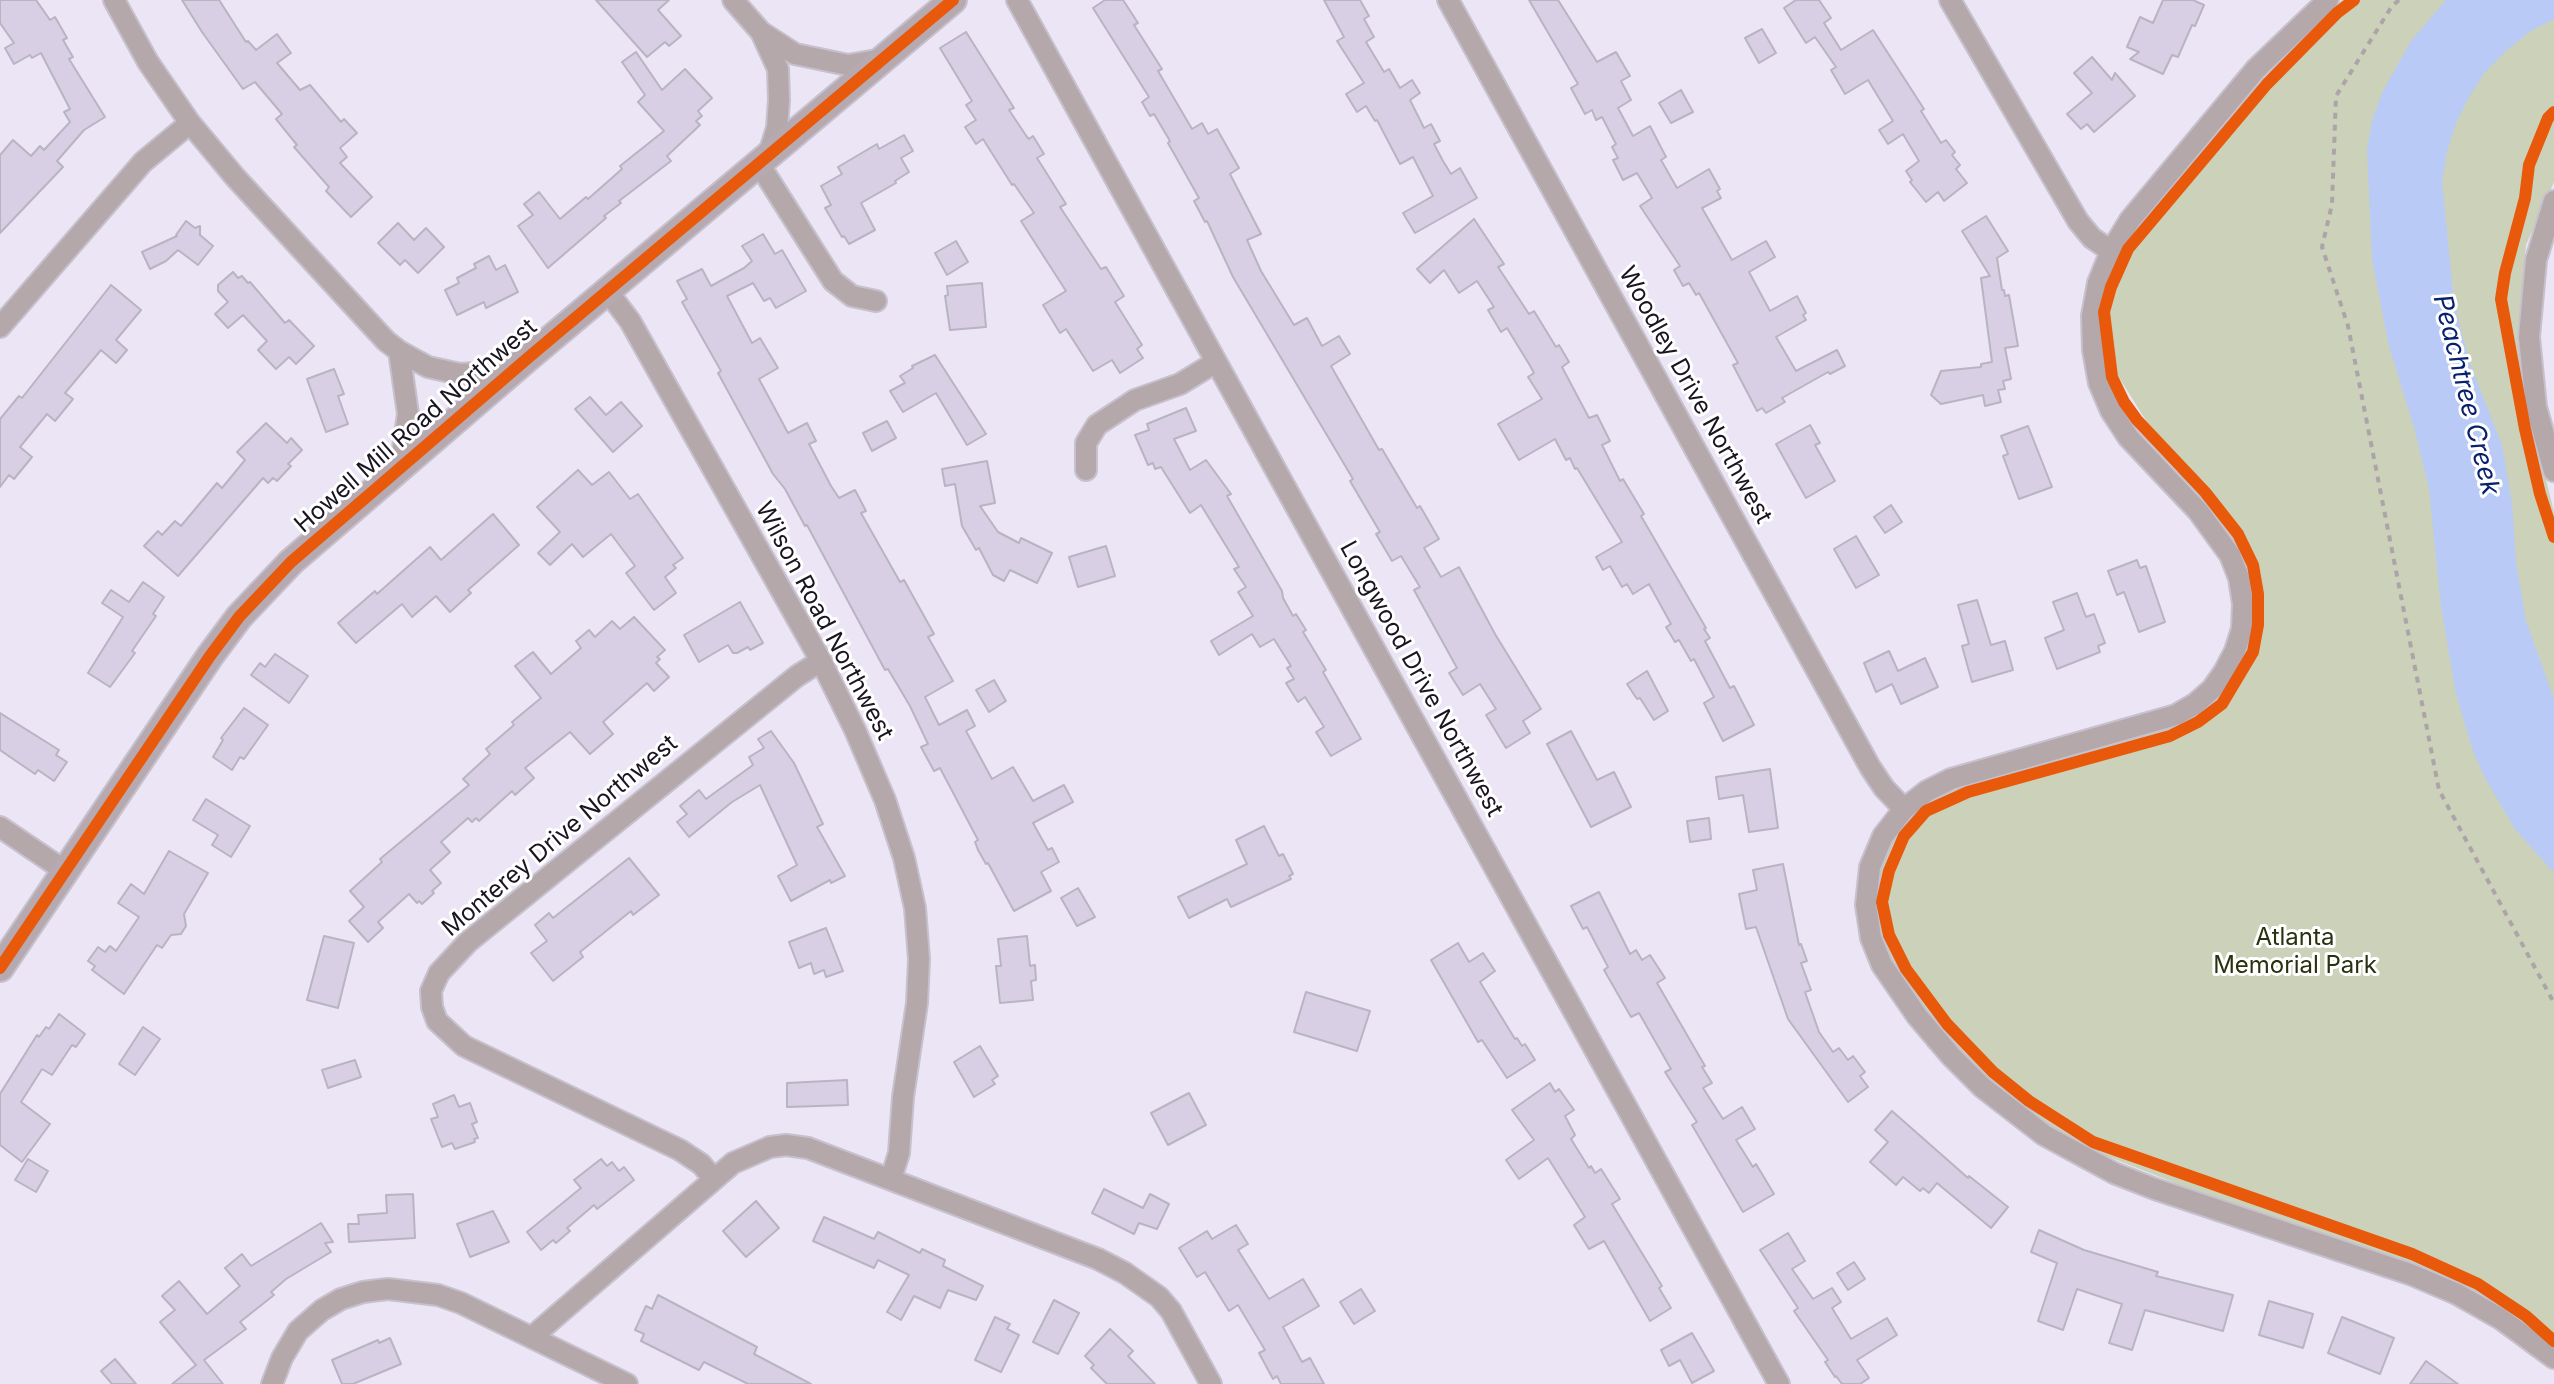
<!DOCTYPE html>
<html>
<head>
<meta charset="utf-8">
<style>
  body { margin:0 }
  canvas { display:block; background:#ebe5f5 }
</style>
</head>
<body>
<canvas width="2554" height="1384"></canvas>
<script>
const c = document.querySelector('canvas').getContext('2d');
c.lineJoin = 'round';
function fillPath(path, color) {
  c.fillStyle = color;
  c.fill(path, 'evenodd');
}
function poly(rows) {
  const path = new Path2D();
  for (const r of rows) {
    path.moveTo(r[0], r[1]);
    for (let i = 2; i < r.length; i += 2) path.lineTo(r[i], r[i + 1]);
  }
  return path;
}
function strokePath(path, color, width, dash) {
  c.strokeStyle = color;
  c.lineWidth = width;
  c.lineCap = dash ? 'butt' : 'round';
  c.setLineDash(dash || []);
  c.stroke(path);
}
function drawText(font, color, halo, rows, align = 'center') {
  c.font = font + ' Inter,sans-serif';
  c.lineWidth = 6;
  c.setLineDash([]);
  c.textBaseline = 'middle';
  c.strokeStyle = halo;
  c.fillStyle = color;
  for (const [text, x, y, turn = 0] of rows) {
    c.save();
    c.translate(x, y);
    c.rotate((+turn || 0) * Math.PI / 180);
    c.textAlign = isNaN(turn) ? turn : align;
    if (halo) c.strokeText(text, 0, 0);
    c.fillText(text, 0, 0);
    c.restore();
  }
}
fillPath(poly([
  [2342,0,2554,0,2554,182,2526,245,2517,339,2531,419,2554,512,2554,1356,2489,1307,2041,1130,1928,1048,1859,891,1898,807,2191,713,2244,651,2247,557,2187,486,2105,355,2098,297,2249,97]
]), '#cbd2b9');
fillPath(poly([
  [2446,0,2554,0,2554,19,2529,32,2506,51,2485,72,2469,97,2456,123,2447,151,2442,181,2454,303,2469,361,2502,445,2512,503,2516,562,2526,621,2554,699,2554,873,2515,829,2485,778,2473,751,2456,694,2441,607,2429,489,2415,431,2389,346,2372,259,2367,150,2372,121,2382,93,2411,41]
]), '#b9caf6');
const building = poly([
  [0,0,36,0,50,20,55,17,67,38,63,40,73,57,69,59,105,117,84,130,57,161,63,167,0,233,0,155,13,140,31,156,40,146,44,150,70,122,64,112,70,109,41,53,32,58,30,55,14,64,5,48,14,43,0,23,0,0],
  [182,0,219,0,246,42,248,41,256,50,277,34,291,53,277,63,300,90,310,85,341,122,344,119,357,133,340,148,347,157,340,163,372,197,351,217,326,191,329,187,294,147,297,145,276,119,282,114,255,82,243,89,202,32,182,0],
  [596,0,669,0,658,10,681,36,669,46,665,42,647,57,596,0],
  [1105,0,1123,0,1138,23,1134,25,1162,69,1158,71,1192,129,1202,123,1208,134,1217,129,1239,168,1230,174,1261,234,1247,240,1261,271,1294,325,1307,318,1322,346,1339,336,1350,354,1331,366,1379,450,1382,449,1417,508,1420,506,1439,539,1424,548,1441,577,1459,567,1495,634,1541,709,1523,721,1530,733,1506,748,1486,715,1496,709,1480,684,1463,695,1449,673,1457,668,1414,590,1420,587,1401,556,1392,561,1376,534,1380,532,1350,481,1353,479,1233,277,1207,221,1205,222,1194,201,1199,198,1168,143,1170,141,1154,114,1150,116,1142,102,1149,97,1093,8,1105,0],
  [1324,0,1360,0,1369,16,1364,19,1374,37,1366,42,1384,72,1389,69,1400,88,1412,80,1420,93,1410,100,1424,128,1431,124,1440,141,1434,144,1443,161,1451,174,1460,168,1477,198,1415,233,1403,213,1433,196,1413,157,1400,164,1377,120,1375,121,1366,106,1357,112,1346,94,1364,83,1337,41,1344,37,1324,0],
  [1529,0,1558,0,1597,62,1616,52,1630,76,1621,81,1631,100,1618,108,1633,136,1650,126,1666,157,1661,160,1677,188,1709,169,1720,189,1717,191,1721,198,1702,208,1732,260,1766,241,1775,257,1749,272,1770,311,1797,296,1806,313,1803,315,1806,320,1776,337,1796,371,1837,350,1845,366,1830,374,1828,372,1782,398,1785,402,1766,413,1762,408,1757,411,1733,365,1738,363,1699,293,1696,295,1689,283,1683,286,1674,270,1680,266,1640,206,1652,198,1637,173,1623,180,1613,160,1618,158,1612,147,1616,144,1602,117,1596,120,1592,110,1585,114,1571,88,1578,84,1529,0],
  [1796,0,1819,0,1831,18,1824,23,1841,50,1873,30,1924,109,1921,111,1941,143,1946,140,1955,152,1952,155,1960,165,1956,169,1967,183,1944,201,1938,192,1926,202,1910,182,1912,180,1906,171,1919,161,1903,134,1888,144,1879,130,1893,121,1868,80,1845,94,1831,70,1836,67,1815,37,1806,43,1784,8,1796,0],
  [2163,0,2193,0,2204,5,2195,26,2192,25,2178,57,2172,55,2163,74,2130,59,2139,52,2127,47,2140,17,2153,23,2163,0],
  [1762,29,1776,53,1759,63,1745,38,1762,29],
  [966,32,1014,108,1009,110,1027,137,1029,139,1033,136,1044,154,1037,158,1066,204,1060,207,1101,269,1106,267,1124,296,1115,302,1142,345,1137,349,1143,358,1120,373,1112,360,1093,371,1066,329,1060,333,1043,305,1066,291,1021,221,1034,213,1014,184,1012,185,983,139,976,144,965,127,976,120,966,105,972,101,940,48,966,32],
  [636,52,662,90,685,69,712,98,698,111,702,116,696,121,700,125,667,156,671,161,619,201,621,203,604,216,606,218,548,268,518,226,533,215,524,204,539,192,560,219,586,197,588,199,622,169,620,166,664,131,638,102,645,95,622,62,636,52],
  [2092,57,2112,80,2115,73,2135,96,2094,132,2087,124,2081,129,2067,114,2092,93,2074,73,2092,57],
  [1681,90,1693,112,1671,123,1659,103,1681,90],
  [904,135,913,151,901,158,909,172,895,181,896,183,861,203,875,230,849,244,844,236,842,237,825,208,831,205,821,186,842,174,838,167,877,144,879,149,904,135],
  [1986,216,2008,251,1997,258,2002,290,2004,290,2005,296,2009,295,2018,346,2005,348,2011,379,2003,381,2005,389,1998,390,2001,402,1985,406,1983,395,1941,404,1931,395,1941,371,1981,367,1981,364,1992,362,1981,278,1990,276,1962,231,1986,216],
  [1474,219,1504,264,1498,267,1529,314,1534,311,1556,347,1559,345,1569,362,1562,367,1589,418,1597,415,1610,441,1602,445,1620,481,1623,479,1644,514,1641,516,1706,628,1704,629,1710,638,1705,641,1730,688,1734,686,1754,725,1723,741,1704,703,1714,697,1694,659,1691,661,1679,640,1675,642,1666,627,1671,624,1649,584,1633,594,1627,584,1622,587,1610,566,1603,570,1596,557,1622,542,1577,468,1575,469,1570,458,1566,460,1555,439,1519,460,1498,424,1542,399,1528,377,1534,373,1529,364,1507,328,1501,332,1488,310,1494,307,1477,281,1459,293,1444,270,1430,283,1417,269,1474,219],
  [186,221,195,228,200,226,200,235,213,246,198,265,178,250,166,261,150,269,142,252,177,236,176,235,186,221],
  [398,223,414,240,426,228,444,247,418,273,405,260,400,265,378,243,398,223],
  [763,234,775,254,782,250,806,291,776,308,770,298,764,301,753,283,727,296,752,343,760,338,778,368,759,379,788,433,807,423,816,441,809,444,831,486,839,498,855,490,866,511,861,513,900,582,904,580,934,634,928,637,953,681,925,697,939,725,967,710,975,726,966,731,992,779,1013,767,1033,801,1064,785,1073,802,1033,823,1048,850,1052,848,1059,862,1041,872,1051,891,1014,911,988,863,986,864,978,850,975,842,978,840,940,768,934,771,921,747,928,744,910,706,888,669,885,670,807,525,805,526,785,489,773,474,718,373,721,371,682,302,687,299,677,281,702,269,711,286,744,268,752,261,742,246,763,234],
  [956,241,968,262,947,275,935,253,956,241],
  [489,256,496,270,505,265,518,292,486,308,484,302,457,315,445,290,459,283,457,278,476,268,474,264,489,256],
  [233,272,238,278,242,276,248,283,250,282,285,323,289,320,314,346,296,364,289,357,276,369,258,350,267,341,243,315,228,328,215,314,228,302,218,291,218,285,233,272],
  [982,283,986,327,950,330,945,296,948,295,947,286,982,283],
  [111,285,141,310,116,340,127,350,116,363,101,350,65,393,73,399,55,421,47,414,20,447,32,457,14,479,9,475,0,487,0,419,19,396,22,398,111,285],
  [935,355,986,434,967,445,936,393,903,412,890,391,905,383,900,376,913,368,912,366,935,355],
  [334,369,344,394,338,396,348,424,326,432,307,379,334,369],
  [590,397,606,415,621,402,642,426,613,452,575,409,590,397],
  [1186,408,1196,431,1174,439,1190,470,1206,460,1231,494,1227,496,1282,591,1283,598,1293,616,1296,614,1306,630,1303,632,1326,670,1323,672,1361,739,1331,756,1316,732,1324,727,1305,697,1298,702,1286,683,1294,679,1287,668,1291,666,1274,639,1260,647,1252,634,1219,655,1211,641,1253,616,1238,592,1246,587,1234,569,1239,567,1201,505,1190,513,1161,467,1155,469,1153,463,1148,465,1135,435,1149,430,1147,424,1186,408],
  [887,421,896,438,872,451,863,433,887,421],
  [266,423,287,443,291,438,302,450,288,464,291,466,277,481,273,478,268,483,263,478,178,576,144,546,158,531,162,535,175,521,181,526,217,483,222,488,245,460,237,452,266,423],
  [1810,425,1820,443,1815,445,1835,481,1806,498,1776,444,1810,425],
  [2028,426,2052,487,2019,499,2003,456,2008,454,2001,436,2028,426],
  [987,461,995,503,980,506,998,532,1019,543,1021,538,1052,553,1037,583,1010,570,1004,581,993,575,979,548,976,550,962,526,955,484,945,486,942,469,987,461],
  [578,470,592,485,609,472,630,499,638,494,683,558,673,565,676,568,665,577,676,593,654,610,626,573,635,566,611,534,583,557,572,544,550,565,538,553,560,532,537,507,578,470],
  [1891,505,1902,522,1885,533,1874,517,1891,505],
  [493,514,519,545,468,590,471,593,450,612,436,596,412,617,402,604,356,643,338,623,375,591,377,594,430,547,441,560,493,514],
  [1856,536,1879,575,1856,588,1834,549,1856,536],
  [1106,546,1115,576,1078,587,1069,557,1106,546],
  [2137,560,2140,568,2146,566,2165,622,2139,632,2124,592,2117,595,2108,571,2137,560],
  [143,582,164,597,153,614,156,616,132,651,135,653,110,687,88,673,123,617,102,603,111,590,129,602,143,582],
  [2077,593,2086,617,2094,614,2105,643,2098,646,2100,652,2057,669,2045,638,2064,630,2053,602,2077,593],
  [1977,600,1991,645,2005,641,2013,670,1972,682,1962,646,1969,644,1958,605,1977,600],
  [740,602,763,643,750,650,748,647,737,653,733,653,728,645,699,662,684,635,740,602],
  [634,617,665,650,657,657,660,659,656,663,669,677,654,691,647,683,603,722,613,734,590,754,570,732,525,768,534,778,515,795,512,791,479,821,476,818,472,822,468,818,441,842,450,852,430,870,441,883,432,891,434,893,422,904,419,901,417,903,409,894,378,922,383,928,368,942,349,921,364,907,350,891,382,862,380,859,469,785,463,779,490,754,486,749,514,725,512,722,541,698,515,666,533,652,551,674,581,648,576,641,589,630,595,637,612,621,620,629,634,617],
  [1889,651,1898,671,1925,658,1938,687,1901,704,1892,684,1876,692,1864,663,1889,651],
  [275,654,308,676,289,703,251,675,260,663,265,667,275,654],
  [1647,671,1668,711,1654,720,1640,698,1637,699,1627,684,1647,671],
  [994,680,1006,701,989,712,976,690,994,680],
  [244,708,268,725,244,759,240,757,232,770,213,757,223,740,221,738,244,708],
  [0,713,59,750,56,755,67,762,54,781,38,770,35,774,0,750,0,713],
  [771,731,794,763,823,824,817,827,845,876,831,883,830,880,791,901,778,876,797,865,760,785,732,802,689,837,677,822,687,814,680,806,699,790,706,799,753,765,749,757,764,748,758,739,771,731],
  [1571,731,1597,780,1614,772,1631,807,1591,827,1547,744,1571,731],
  [1770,769,1778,828,1749,832,1743,795,1719,799,1716,777,1770,769],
  [206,799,250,826,231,857,212,845,218,835,193,820,206,799],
  [1709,818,1711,839,1690,842,1687,821,1709,818],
  [1264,826,1279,856,1283,854,1293,874,1289,876,1291,879,1231,907,1227,899,1189,918,1178,897,1247,864,1236,840,1264,826],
  [169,851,208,873,184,914,186,926,181,934,171,935,162,948,157,945,124,994,92,970,95,966,88,961,98,947,105,952,110,946,116,951,139,917,118,903,131,884,144,894,169,851],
  [629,858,659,895,633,915,631,911,580,952,583,957,553,981,531,953,547,941,535,925,549,913,553,918,629,858],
  [1783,864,1799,945,1801,944,1807,961,1801,963,1811,990,1805,992,1819,1032,1833,1052,1839,1048,1848,1060,1853,1056,1865,1072,1860,1076,1868,1087,1848,1102,1788,1019,1756,927,1746,929,1739,894,1757,890,1753,870,1783,864],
  [1078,888,1095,917,1077,926,1061,898,1078,888],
  [1599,892,1630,954,1636,950,1642,960,1650,955,1665,978,1657,983,1705,1066,1702,1067,1712,1083,1703,1088,1723,1119,1742,1107,1755,1129,1736,1140,1753,1167,1756,1164,1774,1194,1743,1212,1692,1125,1697,1122,1665,1072,1671,1069,1639,1013,1631,1017,1604,970,1608,967,1587,927,1583,929,1571,906,1599,892],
  [826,928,843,971,826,977,824,970,814,974,811,963,799,968,789,942,826,928],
  [324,936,354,943,338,1008,307,1000,324,936],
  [1027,936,1030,966,1035,965,1036,980,1031,981,1033,1000,1000,1003,996,966,1001,966,998,939,1027,936],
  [1458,943,1469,962,1483,953,1495,971,1480,982,1515,1039,1517,1038,1522,1046,1525,1044,1535,1060,1507,1078,1482,1040,1478,1042,1431,960,1458,943],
  [1306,992,1370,1011,1357,1051,1294,1032,1306,992],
  [59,1014,85,1034,76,1047,72,1045,52,1075,42,1069,21,1102,50,1124,22,1162,0,1145,0,1094,37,1035,39,1037,46,1027,49,1029,59,1014],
  [143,1027,160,1039,135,1075,119,1064,143,1027],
  [980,1046,998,1076,992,1080,995,1084,974,1097,954,1062,980,1046],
  [355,1060,361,1077,328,1088,322,1070,355,1060],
  [847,1080,848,1105,787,1107,787,1083,847,1080],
  [1550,1083,1555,1092,1559,1089,1574,1110,1565,1116,1575,1135,1571,1139,1589,1168,1591,1166,1595,1173,1601,1169,1620,1199,1612,1204,1662,1286,1659,1288,1671,1308,1650,1321,1604,1241,1589,1249,1574,1225,1585,1217,1548,1158,1519,1179,1506,1160,1534,1140,1512,1110,1550,1083],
  [1189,1093,1206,1125,1168,1145,1151,1113,1189,1093],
  [454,1095,459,1107,470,1103,477,1122,472,1124,478,1138,474,1139,475,1142,455,1149,452,1143,442,1147,431,1119,438,1117,433,1104,454,1095],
  [1892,1111,1968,1178,1969,1176,2008,1207,1991,1228,1937,1183,1929,1193,1923,1188,1920,1191,1903,1177,1896,1185,1870,1162,1888,1142,1875,1130,1892,1111],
  [28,1159,48,1171,36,1192,15,1180,28,1159],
  [601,1159,607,1166,612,1162,619,1171,624,1167,634,1180,597,1209,594,1205,567,1228,570,1231,556,1243,553,1240,541,1250,527,1232,581,1188,574,1180,601,1159],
  [1104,1189,1143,1208,1150,1194,1169,1204,1157,1229,1139,1223,1134,1234,1092,1213,1104,1189],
  [413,1194,415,1238,349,1242,348,1224,359,1224,358,1215,387,1213,386,1195,413,1194],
  [756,1201,779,1228,746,1257,723,1231,756,1201],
  [493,1211,509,1242,470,1257,457,1224,493,1211],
  [824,1217,874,1239,878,1232,920,1253,922,1249,945,1260,943,1266,983,1286,976,1300,948,1290,940,1308,914,1296,901,1320,887,1312,909,1275,878,1260,874,1268,813,1241,824,1217],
  [321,1223,333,1242,325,1243,331,1252,286,1279,271,1292,274,1295,240,1322,246,1329,204,1360,223,1384,172,1384,196,1365,160,1322,175,1310,162,1296,179,1281,207,1314,240,1286,225,1268,242,1254,251,1266,321,1223],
  [1236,1225,1248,1244,1238,1250,1269,1299,1303,1279,1319,1306,1283,1327,1302,1362,1310,1358,1324,1384,1281,1384,1277,1376,1273,1379,1259,1353,1265,1350,1238,1305,1229,1311,1205,1272,1197,1277,1179,1248,1207,1231,1212,1239,1236,1225],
  [2039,1230,2084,1250,2158,1272,2156,1276,2233,1295,2223,1331,2145,1310,2132,1350,2109,1343,2122,1304,2077,1289,2063,1330,2038,1321,2057,1263,2031,1252,2039,1230],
  [1788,1233,1805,1261,1792,1269,1813,1299,1832,1288,1841,1302,1832,1308,1851,1339,1887,1318,1897,1335,1857,1360,1869,1378,1860,1384,1842,1384,1836,1376,1835,1377,1825,1362,1828,1360,1794,1311,1798,1308,1760,1250,1788,1233],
  [1854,1262,1865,1279,1848,1290,1837,1273,1854,1262],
  [1361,1289,1375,1311,1354,1324,1340,1302,1361,1289],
  [658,1295,757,1347,754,1354,811,1384,748,1384,704,1362,699,1370,641,1341,644,1334,635,1330,646,1306,652,1309,658,1295],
  [1054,1300,1079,1313,1058,1354,1033,1342,1054,1300],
  [2269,1301,2313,1314,2303,1348,2259,1335,2269,1301],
  [995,1317,1010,1324,1007,1329,1019,1335,1001,1372,975,1360,995,1317],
  [2342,1317,2394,1338,2380,1374,2328,1353,2342,1317],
  [1110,1329,1133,1351,1128,1356,1155,1384,1107,1384,1091,1368,1094,1365,1085,1356,1110,1329],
  [1692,1333,1714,1371,1692,1383,1680,1360,1669,1366,1661,1350,1692,1333],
  [390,1338,401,1364,353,1384,342,1384,332,1360,378,1340,379,1343,390,1338],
  [115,1359,136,1384,112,1384,101,1371,115,1359],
  [2426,1361,2458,1384,2410,1384,2426,1361]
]);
fillPath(building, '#d8cfe4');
strokePath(building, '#b9b4c1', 2);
const minor = poly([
  [114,0,148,62,190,123,235,177,386,341,399,351,428,367,460,374,490,372,518,362],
  [733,0,761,32,795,54,848,65,883,59],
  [1017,0,1779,1384],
  [1448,0,1870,767,1884,788,1904,809],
  [1950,0,2078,221,2092,238,2111,251],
  [2328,0,2256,69,2130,220,2111,251,2098,283,2092,316,2093,350,2099,383,2111,411,2128,437,2198,511,2230,555,2239,578,2243,604,2242,629,2235,651,2224,672,2212,689,2195,704,2176,715,1951,779,1927,791,1904,809,1883,836,1870,867,1866,905,1871,938,1882,965,1917,1016,1951,1056,1982,1087,2044,1135,2114,1173,2155,1189,2410,1274,2457,1294,2501,1319,2554,1358],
  [761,32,778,69,779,100,777,128,768,157],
  [759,164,833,281,852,296,876,301],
  [2554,201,2536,260,2529,337,2536,407,2554,471],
  [608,292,630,321,821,661,855,730,885,800,904,858,915,908,919,959,917,1003,903,1097,899,1153,891,1179],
  [0,327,143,162,190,123],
  [399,351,408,414,400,468],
  [1086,470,1086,443,1097,425,1135,400,1180,384,1216,362],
  [0,827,65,871],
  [714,1179,701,1164,680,1150,464,1046,437,1021,432,1007,431,991,439,973,468,942,797,676,821,661],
  [532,1337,733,1163,770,1147,786,1145,808,1148,1098,1259,1125,1273,1159,1297,1171,1311,1211,1384],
  [272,1384,282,1358,298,1331,322,1310,341,1299,363,1292,388,1289,438,1295,461,1303,627,1384]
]);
const major = poly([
  [0,968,210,656,239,617,291,562,529,357,953,0]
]);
strokePath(minor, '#c6c1cd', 24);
strokePath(major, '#c6c1cd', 30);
strokePath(poly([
  [2399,0,2392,6,2336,96,2332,204,2322,247,2348,326,2439,790,2554,1003]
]), '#ada4a9', 4, [6, 6]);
strokePath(minor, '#b4a8aa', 20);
strokePath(major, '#b6a9b0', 26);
strokePath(poly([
  [2354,0,2337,13,2267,84,2128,249,2111,287,2104,312,2112,377,2124,402,2137,420,2205,492,2238,534,2253,565,2258,594,2258,625,2253,652,2222,704,2198,722,2170,736,1968,792,1926,811,1904,836,1889,871,1882,902,1889,935,1906,969,1947,1024,1993,1072,2029,1101,2093,1142,2412,1254,2478,1284,2526,1316,2554,1341],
  [2554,112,2548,118,2529,165,2525,198,2505,273,2501,299,2525,429,2540,494,2554,537],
  [0,968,210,656,239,617,291,562,529,357,953,0]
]), '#e8590c', 12);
drawText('24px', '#1a1420', '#fff', [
  ["Woodley Drive Northwest",1695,395,61],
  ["Howell Mill Road Northwest",416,426,-41],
  ["Wilson Road Northwest",824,621,62],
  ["Longwood Drive Northwest",1421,679,61],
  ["Monterey Drive Northwest",560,836,-40]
]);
drawText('24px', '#29310f', '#fff', [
  ["Atlanta",2295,938],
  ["Memorial Park",2295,966]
]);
drawText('italic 26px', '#08216f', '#fff', [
  ["Peachtree Creek",2466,395,76]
]);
</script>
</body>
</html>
